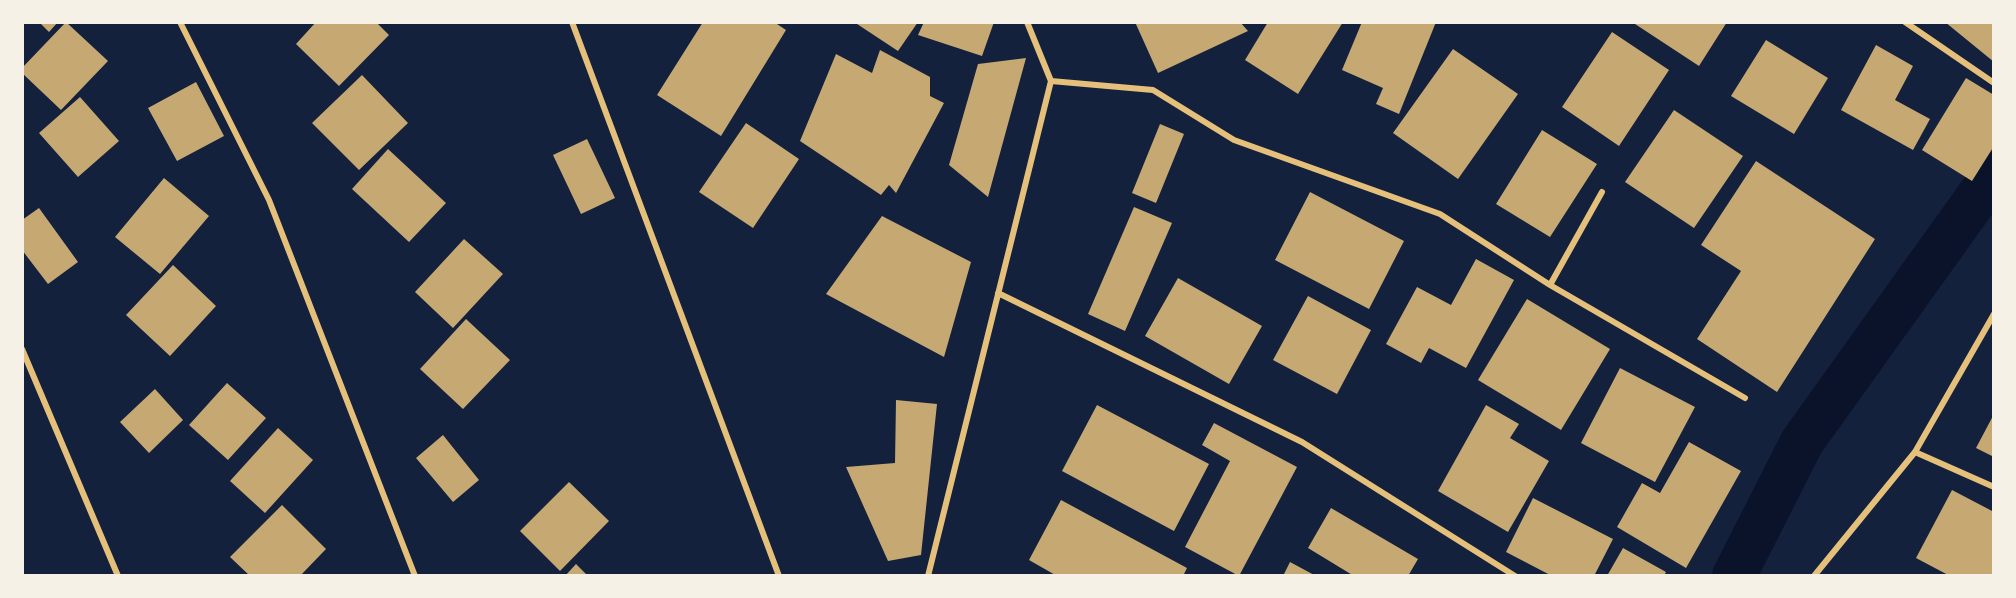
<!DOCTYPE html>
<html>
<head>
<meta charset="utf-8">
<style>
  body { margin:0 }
  #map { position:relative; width:2016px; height:598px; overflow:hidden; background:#14213d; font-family:Inter,sans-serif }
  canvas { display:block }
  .frame { position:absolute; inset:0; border:24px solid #f6f1e7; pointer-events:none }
</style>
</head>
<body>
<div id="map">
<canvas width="2016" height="598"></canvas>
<div class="frame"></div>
</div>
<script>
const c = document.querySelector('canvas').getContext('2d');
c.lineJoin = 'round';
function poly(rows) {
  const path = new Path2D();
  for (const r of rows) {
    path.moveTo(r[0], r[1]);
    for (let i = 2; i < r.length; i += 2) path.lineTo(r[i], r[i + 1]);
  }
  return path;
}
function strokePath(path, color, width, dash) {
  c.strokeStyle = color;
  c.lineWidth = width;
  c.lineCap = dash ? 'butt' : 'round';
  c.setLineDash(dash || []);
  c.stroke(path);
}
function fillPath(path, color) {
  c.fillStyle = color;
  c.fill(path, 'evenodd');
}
strokePath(poly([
  [1734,576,1802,442,1994,174]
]), '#0b132b', 44);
fillPath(poly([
  [39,22,58,22,49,32],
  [66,22,108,61,61,110,22,73,22,68],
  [316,22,376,22,389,35,339,86,296,44],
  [703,22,774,22,786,30,721,136,657,95],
  [854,22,918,22,898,51],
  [924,22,994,22,982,56,918,35],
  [1135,22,1240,22,1248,31,1158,73],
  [1268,22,1343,22,1298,94,1245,60],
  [1362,22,1436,22,1399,114,1376,104,1383,88,1342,70],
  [1632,22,1727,22,1699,66],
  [1945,22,1994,22,1994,62],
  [1612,32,1669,70,1619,146,1562,107],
  [1766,40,1828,78,1794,134,1731,96],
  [1876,45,1913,66,1895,100,1930,119,1913,150,1841,110],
  [1453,49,1518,94,1458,179,1393,133],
  [880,50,930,77,930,96,944,103,896,193,889,185,881,195,800,141,836,54,872,73],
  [1026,58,988,197,949,165,978,64],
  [362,75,408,123,359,170,312,123],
  [1966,78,1994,95,1994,146,1972,181,1922,150],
  [196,82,224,136,177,161,148,108],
  [80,97,119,141,78,177,39,133],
  [1674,110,1743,156,1694,228,1625,182],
  [746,123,799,159,753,228,699,192],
  [1160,124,1184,134,1156,203,1132,193],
  [1542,130,1597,164,1550,237,1496,204],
  [587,139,615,198,581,214,553,155],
  [388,149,446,203,409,242,352,189],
  [1756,161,1875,239,1777,392,1697,339,1741,271,1701,245],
  [164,178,209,216,160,274,115,237],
  [1310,192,1404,241,1369,309,1275,260],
  [1134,207,1172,223,1125,331,1088,314],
  [39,208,78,262,48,284,22,250,22,220],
  [882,216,971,262,944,357,826,294],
  [464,239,503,274,453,328,415,292],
  [1476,259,1514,280,1466,368,1429,348,1421,363,1386,344,1417,287,1451,305],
  [173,265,216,306,170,356,126,315],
  [1178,278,1262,326,1229,384,1145,336],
  [1308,296,1371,330,1337,394,1273,360],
  [1527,299,1610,349,1561,430,1478,380],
  [466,319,510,360,463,409,420,369],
  [1620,368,1695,407,1655,482,1581,443],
  [227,383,266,418,228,460,189,425],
  [155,389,183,420,149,453,120,422],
  [896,400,937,404,921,555,888,561,846,467,895,463],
  [1097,405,1209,464,1174,531,1062,471],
  [1486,405,1519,424,1510,438,1549,461,1508,532,1438,491],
  [1994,414,1994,457,1976,448],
  [1214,423,1297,467,1239,576,1185,547,1230,461,1202,445],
  [278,428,313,460,265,513,230,481],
  [443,435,479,480,453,502,416,458],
  [1689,442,1741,471,1686,568,1617,527,1642,483,1660,493],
  [569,482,609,521,560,571,520,531],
  [1952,490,1994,512,1994,576,1950,576,1916,558],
  [1533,498,1613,539,1594,576,1552,576,1506,552],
  [1061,500,1187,568,1183,576,1057,576,1029,560],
  [282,505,326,549,300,576,250,576,230,557],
  [1331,508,1418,559,1408,576,1354,576,1308,548],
  [1623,548,1666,572,1664,576,1607,576],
  [1290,562,1316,576,1283,576],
  [576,564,588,576,565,576]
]), '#c6a872');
strokePath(poly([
  [180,22,269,200,415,576],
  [572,22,779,576],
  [1905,22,1994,83],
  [1051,81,1153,90,1234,140,1440,214,1550,285,1745,398],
  [1550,285,1602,192],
  [998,293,1302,442,1515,576],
  [22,349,118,576],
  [1915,452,1994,487],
  [928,576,1051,81,1027,22],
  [1814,576,1915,452,1994,314]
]), '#e5c07b', 6);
</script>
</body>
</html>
